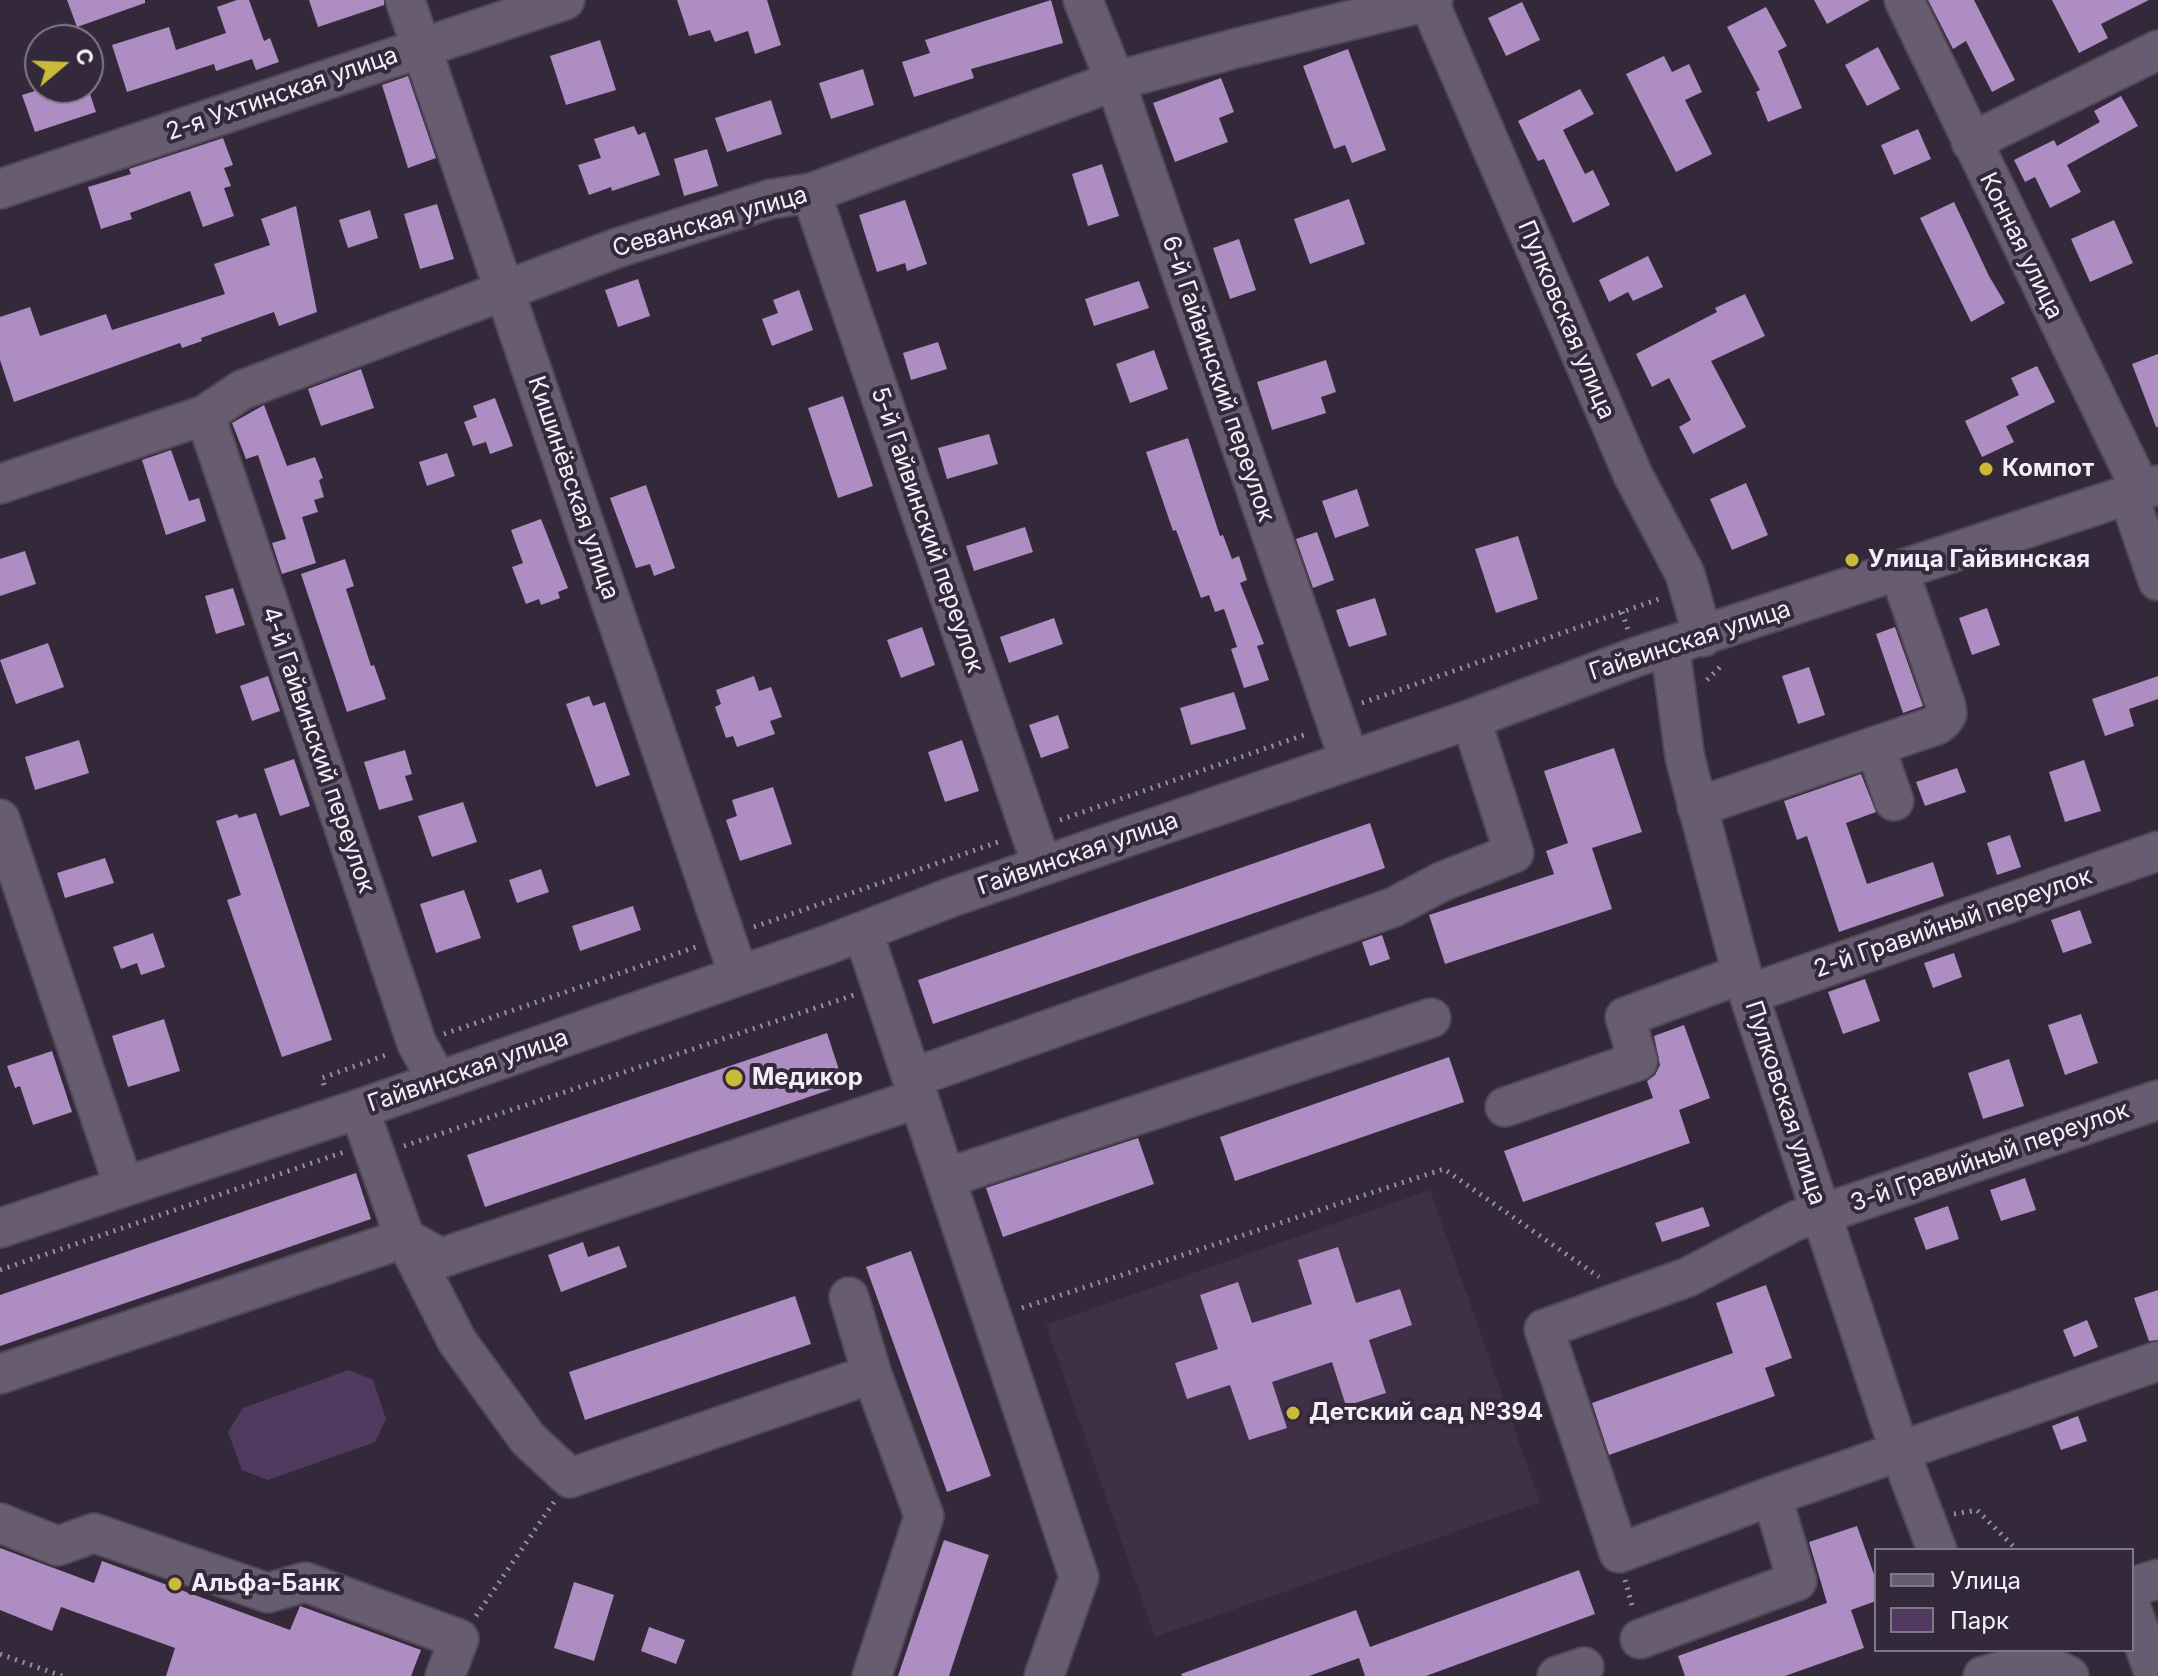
<!DOCTYPE html>
<html>
<head>
<meta charset="utf-8">
<style>
  body { margin:0 }
  #map { position:relative; width:2158px; height:1676px; overflow:hidden; background:#34293b; font-family:Inter,sans-serif }
  canvas { display:block }
  .legend { position:absolute; left:1874px; top:1548px; width:260px; height:104px; box-sizing:border-box; background:#34293b; border:2px solid #817887; margin:0; padding:10px 14px; list-style:none; font-size:24px; color:#f5eefa }
  .legend li { display:flex; align-items:center; gap:16px; height:40px }
  .legend b { width:40px; border:2px solid #817887 }
  .north { position:absolute; left:24px; top:24px; width:80px; height:80px; box-sizing:border-box; background:#34293b; border:2px solid #817887; border-radius:50%; rotate:71deg; font-size:22px; font-weight:700; line-height:32px; text-align:center; color:#f5eefa }
  .north::after { content:''; display:block; margin:auto; width:28px; height:36px; background:#cbba39; clip-path:polygon(50% 0,100% 100%,50% 72%,0 100%) }
</style>
</head>
<body>
<div id="map">
<canvas width="2158" height="1676"></canvas>
<ul class="legend">
<li><b style="height:10px;background:#685c70"></b>Улица</li>
<li><b style="height:22px;background:#513a60"></b>Парк</li>
</ul>
<div class="north">С</div>
</div>
<script>
const c = document.querySelector('canvas').getContext('2d');
c.lineJoin = 'round';
function fillPath(path, color) {
  c.fillStyle = color;
  c.fill(path, 'evenodd');
}
function poly(rows) {
  const path = new Path2D();
  for (const r of rows) {
    path.moveTo(r[0], r[1]);
    for (let i = 2; i < r.length; i += 2) path.lineTo(r[i], r[i + 1]);
  }
  return path;
}
function strokePath(path, color, width, dash) {
  c.strokeStyle = color;
  c.lineWidth = width;
  c.lineCap = dash ? 'butt' : 'round';
  c.setLineDash(dash || []);
  c.stroke(path);
}
function drawText(font, color, halo, rows, align = 'center') {
  c.font = font + ' Inter,sans-serif';
  c.lineWidth = 8;
  c.setLineDash([]);
  c.textBaseline = 'middle';
  c.strokeStyle = halo;
  c.fillStyle = color;
  for (const [text, x, y, turn = 0] of rows) {
    c.save();
    c.translate(x, y);
    c.rotate((+turn || 0) * Math.PI / 180);
    c.textAlign = isNaN(turn) ? turn : align;
    if (halo) c.strokeText(text, 0, 0);
    c.fillText(text, 0, 0);
    c.restore();
  }
}
fillPath(poly([
  [1430,1190,1540,1502,1155,1637,1046,1325]
]), '#3f3048');
fillPath(poly([
  [349,1370,373,1380,386,1419,375,1442,268,1480,242,1470,228,1432,243,1408]
]), '#513a60');
fillPath(poly([
  [67,0,145,0,145,3,77,27],
  [237,0,249,0,264,41,270,38,279,62,256,70,252,59,216,71,214,64,127,92,112,45,169,27,176,50,226,33,217,7],
  [309,0,384,0,384,5,318,27],
  [677,0,767,0,781,45,755,54,748,31,715,42,710,30,689,36],
  [1051,0,1063,43,971,69,974,78,914,97,902,62,930,53,925,40],
  [1814,0,1870,0,1827,24],
  [1928,0,1974,0,2015,80,1992,92,1966,41,1953,49],
  [2052,0,2149,0,2101,24,2108,38,2079,53],
  [1522,2,1540,40,1506,56,1488,18],
  [1766,7,1787,46,1778,51,1802,108,1768,122,1756,92,1760,90,1727,27],
  [600,40,616,90,566,105,550,56],
  [1878,47,1900,89,1867,106,1845,65],
  [1348,49,1386,150,1352,163,1345,145,1334,149,1303,66],
  [1664,56,1672,72,1689,64,1702,92,1685,100,1712,154,1676,172,1626,74],
  [863,69,874,105,831,119,819,83],
  [408,76,436,158,408,168,382,85],
  [1221,78,1234,112,1219,118,1228,142,1175,162,1153,103],
  [45,88,88,88,96,112,35,132,22,95],
  [1580,89,1594,114,1563,130,1585,174,1593,170,1610,205,1573,223,1544,159,1538,161,1518,121],
  [2121,96,2138,126,2067,165,2081,192,2050,208,2035,177,2025,182,2014,160,2054,140,2057,146,2100,122,2094,111],
  [771,100,782,134,727,152,715,118],
  [634,126,638,135,645,132,660,175,612,191,611,187,589,195,578,165,601,158,594,139],
  [1918,129,1931,159,1894,175,1881,145],
  [223,138,233,165,224,168,231,186,224,188,234,216,203,227,190,191,130,213,132,219,101,229,88,187,131,174,129,169],
  [707,149,718,186,684,196,674,159],
  [1102,164,1119,216,1088,226,1072,174],
  [1349,199,1365,244,1310,264,1294,219],
  [905,200,927,264,907,271,905,263,877,272,859,215],
  [1954,202,1989,276,2005,303,1971,322,1920,218],
  [437,204,454,259,420,269,404,214],
  [296,206,317,312,279,326,274,312,201,338,202,341,182,348,180,343,14,402,0,360,0,317,30,307,40,336,106,314,112,330,225,294,214,264,270,245,261,219],
  [370,210,378,238,348,248,339,220],
  [2114,220,2133,263,2090,282,2071,239],
  [1239,239,1256,290,1230,299,1213,248],
  [1648,256,1663,287,1633,301,1628,292,1609,302,1599,280],
  [638,279,650,316,618,327,605,290],
  [1139,281,1149,308,1094,326,1085,299],
  [799,290,813,330,772,346,762,319,778,313,773,300],
  [1745,294,1765,336,1711,361,1746,427,1693,454,1679,427,1691,420,1669,378,1652,387,1636,354,1717,312,1715,308],
  [938,342,947,369,911,380,903,353],
  [1154,350,1168,389,1130,403,1116,364],
  [2158,354,2158,427,2156,427,2132,364],
  [1326,360,1336,392,1321,397,1326,413,1272,430,1257,382],
  [2037,366,2055,402,2006,426,2014,442,1982,457,1965,421,2019,395,2011,378],
  [361,369,374,408,321,426,308,389],
  [843,396,873,486,838,498,808,408],
  [495,398,513,446,490,454,486,442,473,446,464,422,477,417,473,406],
  [264,405,287,466,315,457,323,478,319,480,324,497,314,500,318,512,302,517,316,563,282,574,272,543,286,539,258,455,246,459,232,423],
  [989,434,998,464,947,479,938,448],
  [1188,438,1220,536,1223,535,1232,559,1239,556,1247,580,1240,583,1264,644,1257,646,1269,680,1244,688,1231,649,1237,647,1224,609,1215,612,1209,595,1201,598,1176,530,1173,531,1146,452],
  [171,450,189,501,199,498,206,521,166,535,142,460],
  [447,453,455,476,427,486,419,462],
  [1746,483,1768,535,1732,550,1710,499],
  [646,485,675,568,654,576,650,564,636,568,610,498],
  [1357,489,1369,526,1335,538,1322,501],
  [541,519,568,588,558,592,560,598,541,605,539,599,526,604,512,567,523,563,511,530],
  [1025,527,1033,552,974,571,966,546],
  [1317,532,1334,580,1313,588,1296,539],
  [1518,536,1538,599,1496,613,1475,549],
  [25,551,36,584,0,596,0,559],
  [345,559,354,586,346,589,371,666,374,665,386,699,347,712,301,574],
  [233,588,245,625,216,634,205,596],
  [1375,598,1387,635,1349,647,1336,610],
  [1987,608,2000,645,1972,655,1959,618],
  [1054,618,1063,644,1009,663,1000,637],
  [922,627,935,665,901,678,887,640],
  [1895,627,1923,706,1903,713,1876,634],
  [48,643,64,687,16,704,0,660],
  [1809,667,1825,715,1798,724,1782,676],
  [268,676,280,711,252,721,240,686],
  [754,676,759,691,771,687,782,717,770,721,775,734,737,747,733,736,726,738,715,707,721,704,716,690],
  [2158,676,2158,699,2129,709,2134,726,2105,736,2092,699],
  [1234,692,1246,729,1191,745,1180,708],
  [589,696,593,706,605,702,630,775,596,787,566,704],
  [1058,715,1069,748,1041,758,1029,725],
  [79,740,89,773,35,790,25,757],
  [962,740,979,791,945,802,928,752],
  [1614,748,1642,832,1592,848,1612,909,1445,964,1429,915,1554,874,1546,851,1568,843,1544,771],
  [405,750,412,774,405,776,413,800,379,810,364,762],
  [294,759,310,806,280,816,264,769],
  [2084,760,2101,811,2065,822,2049,772],
  [1957,768,1966,792,1925,806,1916,782],
  [1861,774,1876,812,1846,823,1867,884,1933,862,1944,896,1839,932,1807,836,1797,840,1784,801],
  [773,787,792,844,740,861,726,820,737,816,732,800],
  [463,802,477,842,432,857,418,816],
  [256,813,332,1040,282,1057,227,900,241,895,216,821,237,814,239,818],
  [1370,823,1385,868,933,1024,918,980],
  [2010,835,2021,867,1997,875,1987,843],
  [105,858,114,883,65,898,57,873],
  [541,869,549,892,517,903,509,880],
  [464,890,481,938,436,953,420,904],
  [633,906,641,930,580,951,572,926],
  [2080,910,2092,943,2063,953,2051,920],
  [153,933,165,967,141,975,137,963,121,969,113,947],
  [1382,935,1390,959,1370,966,1362,942],
  [1954,953,1962,977,1933,988,1924,963],
  [1865,979,1880,1021,1843,1034,1828,992],
  [2081,1014,2098,1063,2065,1075,2048,1025],
  [164,1019,180,1071,128,1087,112,1036],
  [1684,1025,1710,1098,1679,1110,1690,1143,1523,1202,1504,1151,1653,1098,1647,1081,1655,1075,1660,1065,1654,1036],
  [827,1033,844,1085,485,1207,467,1155],
  [52,1051,72,1112,33,1125,20,1086,15,1088,7,1066],
  [1449,1057,1464,1102,1235,1181,1220,1137],
  [2009,1059,2024,1106,1983,1119,1968,1073],
  [1138,1138,1154,1184,1003,1237,986,1188],
  [356,1173,371,1219,0,1346,0,1295],
  [2025,1178,2036,1210,2001,1221,1990,1190],
  [1948,1206,1959,1239,1926,1250,1914,1218],
  [1703,1207,1710,1226,1662,1242,1655,1223],
  [583,1242,588,1257,619,1246,627,1267,561,1292,548,1255],
  [1338,1247,1356,1303,1400,1289,1412,1325,1369,1340,1386,1393,1346,1406,1332,1362,1272,1382,1287,1428,1249,1440,1230,1385,1187,1399,1175,1363,1218,1349,1200,1295,1238,1282,1252,1323,1312,1304,1298,1260],
  [911,1251,991,1476,947,1492,866,1267],
  [1766,1285,1792,1358,1765,1368,1775,1396,1609,1455,1592,1403,1733,1353,1716,1303],
  [2158,1290,2158,1340,2149,1341,2134,1298],
  [795,1296,811,1344,585,1420,569,1372],
  [2087,1320,2098,1347,2074,1357,2063,1330],
  [2078,1416,2087,1441,2061,1450,2052,1426],
  [1857,1526,1876,1580,1876,1601,1851,1610,1864,1648,1785,1676,1685,1676,1678,1656,1827,1603,1809,1542],
  [944,1540,989,1555,949,1676,898,1676],
  [0,1548,94,1583,102,1561,290,1630,300,1606,421,1650,411,1676,166,1676,175,1648,61,1607,52,1631,0,1610],
  [1579,1570,1595,1614,1426,1676,1365,1676,1359,1658,1309,1676,1182,1676,1181,1674,1356,1610,1370,1647],
  [574,1582,614,1595,594,1661,554,1648],
  [649,1627,685,1640,676,1664,641,1651]
]), '#ad8dc2');
const minor = poly([
  [405,0,739,976],
  [1083,0,1115,81,1349,759],
  [1904,0,2141,490],
  [1429,2,1633,475,1685,574,1703,637],
  [1971,142,2158,50],
  [0,189,565,0],
  [811,193,1042,866],
  [205,415,417,1044,438,1081],
  [0,484,205,415,242,390,617,248,771,199,811,193,1115,81,1237,48,1433,0],
  [2128,494,2158,581],
  [1670,647,1685,758,1742,974,1900,1452,1937,1550],
  [1875,746,1894,801],
  [1697,807,1937,725,1943,720,1947,714,1946,706,1899,571],
  [0,819,124,1187],
  [863,932,1079,1577,1044,1676],
  [1749,994,2158,851],
  [912,1078,1394,907,1441,882,1514,853,1471,719],
  [2158,1100,1822,1214,1797,1220,1688,1277,1544,1329,1619,1553,1772,1496,2158,1361],
  [1505,1107,1638,1061,1625,1017,1742,974],
  [359,1109,405,1238,457,1341,528,1439,570,1478,872,1374],
  [946,1178,1431,1018],
  [0,1228,359,1109,827,945,952,897,1471,719,1636,657,2158,485],
  [849,1297,872,1374,924,1516,872,1676],
  [0,1374,405,1238,441,1258,919,1098],
  [0,1523,58,1546,94,1533,268,1593,305,1582,459,1639,445,1676],
  [2132,1587,2158,1579],
  [2132,1610,2155,1676],
  [1640,1639,1797,1581,1772,1496],
  [1557,1676,1584,1667],
  [1983,1676,2038,1661,2069,1676]
]);
strokePath(minor, '#504756', 42);
strokePath(poly([
  [1622,612,1628,630],
  [1707,680,1723,664],
  [1362,703,1662,598],
  [1060,820,1307,734],
  [754,927,1001,841],
  [444,1034,699,946],
  [324,1085,322,1078,389,1054],
  [404,1146,854,995],
  [0,1270,344,1152],
  [1022,1308,1444,1169,1599,1277],
  [1954,1514,1977,1510,2017,1550],
  [1625,1580,1633,1609],
  [476,1616,554,1502],
  [0,1654,62,1676]
]), '#988f9e', 5, [2, 6]);
strokePath(minor, '#685c70', 38);
for (const [x, y, r, color] of [
  [1986,469,8,"#cbba39"],
  [1852,560,8,"#cbba39"],
  [734,1078,10,"#cbba39"],
  [1293,1413,8,"#cbba39"],
  [175,1584,8,"#cbba39"]
]) {
  const dot = new Path2D();
  dot.arc(x, y, r, 0, 2 * Math.PI);
  c.fillStyle = color;
  c.fill(dot);
  strokePath(dot, '#34293b', 3);
}
drawText('24px', '#f5eefa', '#34293b', [
  ["2-я Ухтинская улица",282,94,-19],
  ["Севанская улица",710,222,-16],
  ["Конная улица",2021,246,64],
  ["Пулковская улица",1566,320,67],
  ["6-й Гайвинский переулок",1218,379,71],
  ["Кишинёвская улица",573,488,71],
  ["5-й Гайвинский переулок",927,530,71],
  ["Гайвинская улица",1690,641,-18],
  ["4-й Гайвинский переулок",318,750,71],
  ["Гайвинская улица",1078,854,-19],
  ["2-й Гравийный переулок",1953,923,-19],
  ["Гайвинская улица",468,1071,-19],
  ["Пулковская улица",1785,1103,72],
  ["3-й Гравийный переулок",1990,1157,-19]
]);
drawText('bold 24px', '#f5eefa', '#34293b', [
  ["Компот",2002,469],
  ["Улица Гайвинская",1868,560],
  ["Медикор",752,1078],
  ["Детский сад №394",1309,1413],
  ["Альфа-Банк",191,1584]
], 'left');
</script>
</body>
</html>
